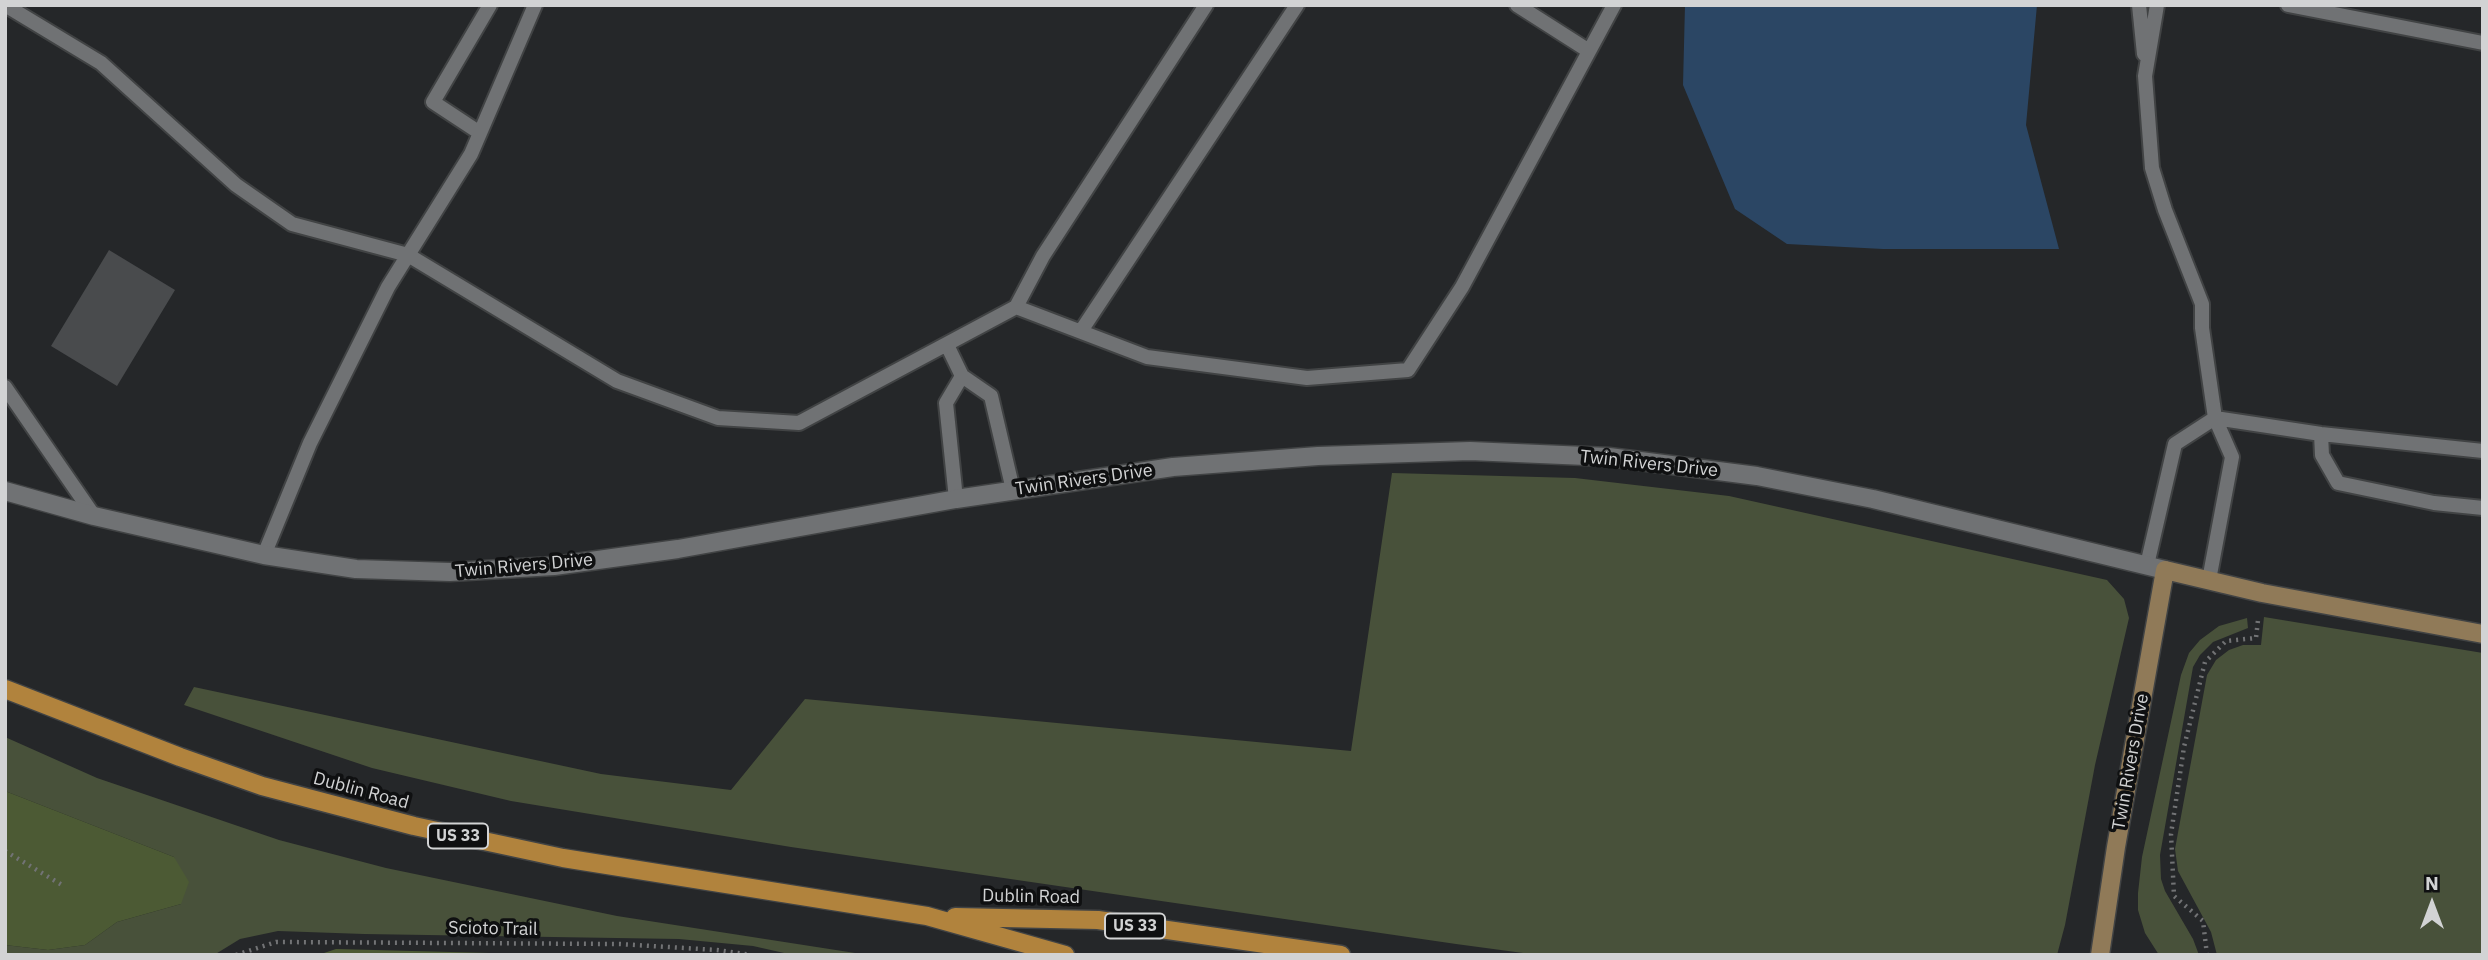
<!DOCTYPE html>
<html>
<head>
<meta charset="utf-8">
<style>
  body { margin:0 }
  #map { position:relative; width:2488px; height:960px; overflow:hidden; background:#252729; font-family:"IBM Plex Sans",sans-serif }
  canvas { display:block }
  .frame { position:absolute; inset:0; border:7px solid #d2d3d4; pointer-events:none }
  .north { position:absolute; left:2397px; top:869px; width:70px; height:70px; -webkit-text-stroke:5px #0f1011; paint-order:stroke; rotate:0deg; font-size:19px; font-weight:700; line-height:28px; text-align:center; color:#d2d3d4 }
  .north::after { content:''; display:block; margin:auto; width:24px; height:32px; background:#d2d3d4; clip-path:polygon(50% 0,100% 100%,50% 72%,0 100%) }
</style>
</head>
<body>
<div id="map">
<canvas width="2488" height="960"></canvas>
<div class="frame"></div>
<div class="north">N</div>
</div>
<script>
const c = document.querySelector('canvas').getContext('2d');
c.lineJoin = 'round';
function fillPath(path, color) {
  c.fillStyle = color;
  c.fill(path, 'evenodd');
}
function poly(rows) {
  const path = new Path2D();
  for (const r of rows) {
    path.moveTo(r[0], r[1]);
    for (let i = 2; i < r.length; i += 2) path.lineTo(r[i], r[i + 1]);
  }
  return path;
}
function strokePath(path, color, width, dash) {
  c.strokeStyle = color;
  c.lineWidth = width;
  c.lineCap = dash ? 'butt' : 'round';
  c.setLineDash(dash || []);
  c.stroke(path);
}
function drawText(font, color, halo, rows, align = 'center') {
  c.font = font + ' "IBM Plex Sans",sans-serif';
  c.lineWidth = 7;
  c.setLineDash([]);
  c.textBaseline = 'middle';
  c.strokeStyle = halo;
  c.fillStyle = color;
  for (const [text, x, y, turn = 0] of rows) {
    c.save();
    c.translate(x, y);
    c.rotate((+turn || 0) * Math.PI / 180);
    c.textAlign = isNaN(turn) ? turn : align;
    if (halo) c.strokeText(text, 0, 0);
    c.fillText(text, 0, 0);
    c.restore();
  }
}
fillPath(poly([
  [1392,473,1575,478,1729,496,2107,580,2124,599,2129,618,2095,765,2065,925,2057,955,1538,955,1456,944,791,847,511,801,372,768,184,705,194,687,601,774,731,790,805,699,1351,751],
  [2264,617,2483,653,2483,955,2217,955,2211,932,2178,871,2175,849,2207,675,2216,660,2229,650,2243,645,2261,645],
  [2247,618,2248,628,2213,642,2200,655,2193,667,2160,855,2161,879,2165,891,2193,939,2199,955,2159,955,2145,933,2138,910,2138,893,2142,857,2181,675,2189,653,2200,640,2219,626],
  [5,737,97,778,279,840,386,868,617,916,868,955,793,955,753,946,679,939,364,934,278,931,240,939,214,955,5,955,5,945,48,950,85,945,117,922,181,904,174,857,5,791]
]), '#48513a');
fillPath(poly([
  [5,791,174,857,189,882,181,904,117,922,85,945,48,950,5,945],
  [336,949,566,955,318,955]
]), '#4c5a34');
fillPath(poly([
  [1685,5,2037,5,2026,125,2059,249,1883,249,1787,244,1735,209,1683,85]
]), '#2b4664');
fillPath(poly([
  [109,250,175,290,117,386,51,346]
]), '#494b4d');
const service = poly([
  [5,5,101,63,236,185,292,224,408,255,617,381,718,418,799,423,1016,307,1147,357,1307,378,1408,370,1462,287,1614,5],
  [1517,5,1589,51],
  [2139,5,2144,54],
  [2157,5,2145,76,2152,168,2165,210,2202,304,2202,328,2215,418,2232,457,2209,580],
  [2288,5,2483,43],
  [480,133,433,102,490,5],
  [1016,307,1043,256,1206,5],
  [1081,331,1297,5],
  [947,345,962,376],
  [5,387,94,516],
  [2321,434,2322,455,2338,483,2434,503,2483,508],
  [956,499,946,403,962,376,991,396,1013,490],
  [264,555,310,443,388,287,471,154,535,5],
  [2147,565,2175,444,2215,418,2321,434,2483,451]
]);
const tertiary = poly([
  [5,491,94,516,264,555,356,569,450,572,554,566,678,549,956,499,1173,467,1318,456,1470,451,1609,457,1757,476,1873,499,2165,570]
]);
const secondary = poly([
  [2100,955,2116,847,2165,570,2262,593,2483,634]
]);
const primary = poly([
  [5,689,180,757,262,786,414,826,563,858,927,916,1065,955],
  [955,917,1098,920,1341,955]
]);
strokePath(service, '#414344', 18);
strokePath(tertiary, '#414344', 21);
strokePath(secondary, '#414344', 21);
strokePath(primary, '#414344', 21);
strokePath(poly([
  [5,851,62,885],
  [236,955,276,942,619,944,717,950,751,955],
  [2207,955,2203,921,2174,896,2171,834,2184,747,2205,662,2226,641,2256,638,2258,620]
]), '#727375', 4.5, [2, 5]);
strokePath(service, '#707274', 14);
strokePath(tertiary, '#707274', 18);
strokePath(secondary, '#907a58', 18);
strokePath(primary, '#b1833d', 18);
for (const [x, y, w] of [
  [458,836,60],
  [1135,926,60]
]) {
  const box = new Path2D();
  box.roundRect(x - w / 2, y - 12.5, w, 25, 5);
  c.fillStyle = '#0f1011';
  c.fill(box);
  strokePath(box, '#d2d3d4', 2);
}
drawText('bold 16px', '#d2d3d4', null, [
  ["US 33",458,836],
  ["US 33",1135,926]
]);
drawText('18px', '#d2d3d4', '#0f1011', [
  ["Twin Rivers Drive",1649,464,6],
  ["Twin Rivers Drive",1084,480,-8],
  ["Twin Rivers Drive",524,566,-5],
  ["Twin Rivers Drive",2131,762,-80],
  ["Dublin Road",361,791,15],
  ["Dublin Road",1031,897,1],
  ["Scioto Trail",493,929,1]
]);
</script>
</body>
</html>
